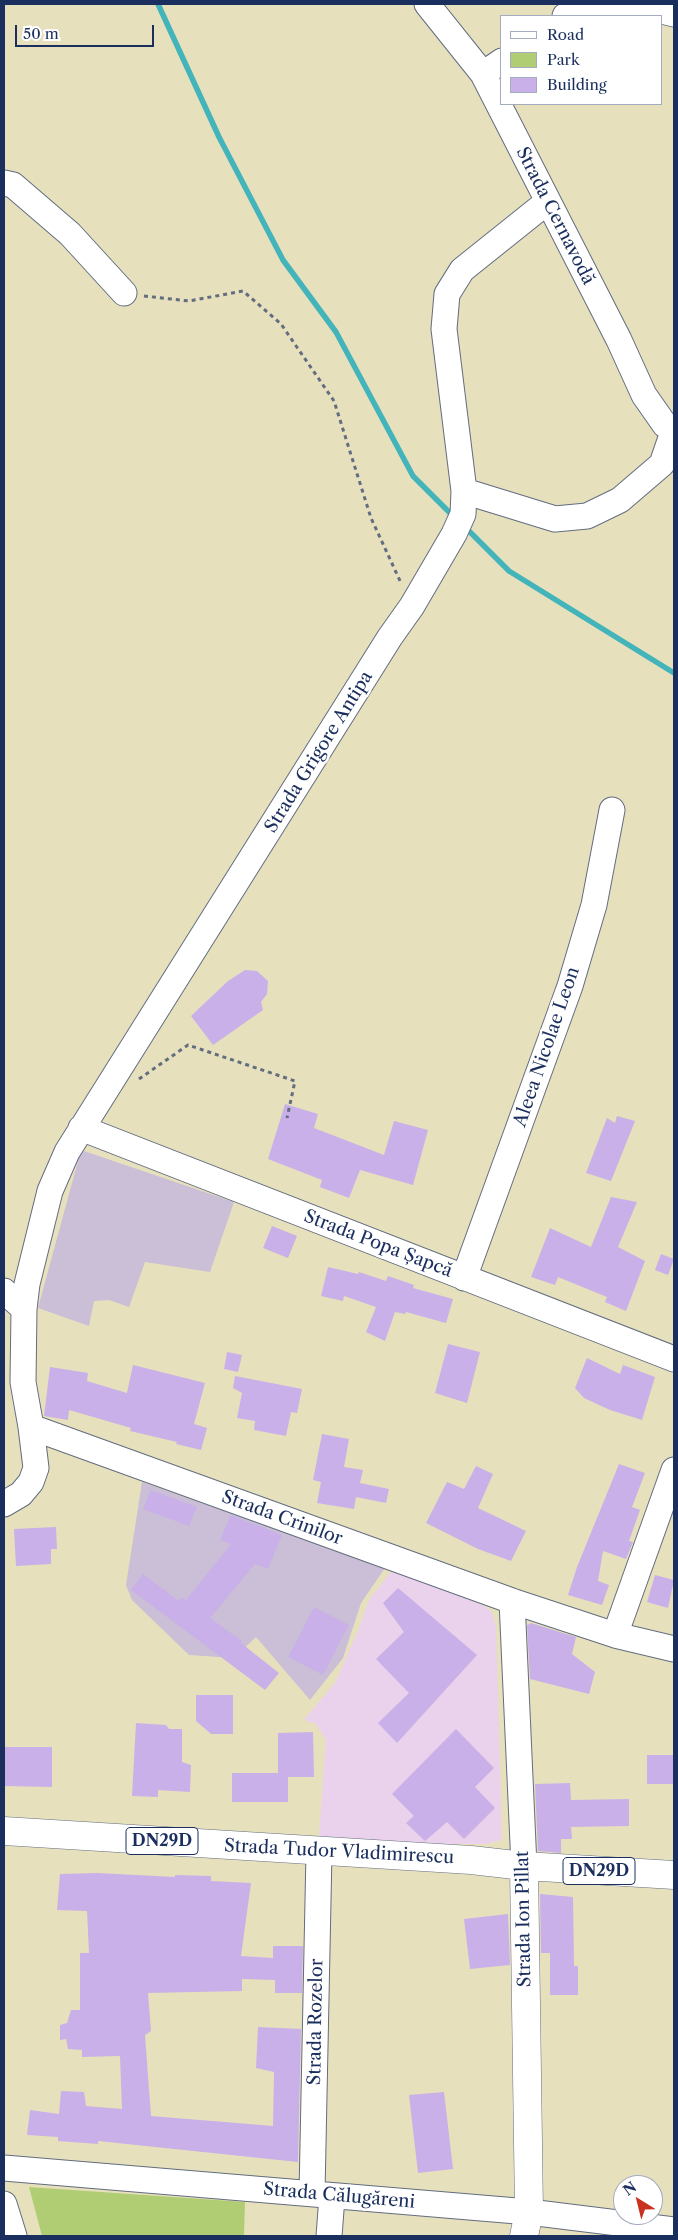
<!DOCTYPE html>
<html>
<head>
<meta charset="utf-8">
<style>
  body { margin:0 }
  #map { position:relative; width:678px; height:2240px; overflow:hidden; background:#e7e0bd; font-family:"Libre Caslon Text",serif }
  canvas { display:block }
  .frame { position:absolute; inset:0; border:5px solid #1b2f5e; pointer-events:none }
  .legend { position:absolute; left:500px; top:15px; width:162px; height:90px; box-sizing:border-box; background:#fff; border:1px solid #a4acbf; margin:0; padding:6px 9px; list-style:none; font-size:15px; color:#1b2f5e }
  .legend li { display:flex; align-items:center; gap:10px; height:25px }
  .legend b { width:25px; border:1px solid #a4acbf }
  .north { position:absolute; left:613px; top:2175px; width:50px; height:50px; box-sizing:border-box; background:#fff; border:1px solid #a4acbf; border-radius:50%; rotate:324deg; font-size:14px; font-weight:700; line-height:20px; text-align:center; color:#1b2f5e }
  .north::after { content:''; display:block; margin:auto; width:18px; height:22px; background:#c8321e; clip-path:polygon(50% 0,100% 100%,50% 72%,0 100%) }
  .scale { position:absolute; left:15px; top:25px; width:139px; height:22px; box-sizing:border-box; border:2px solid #1b2f5e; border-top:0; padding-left:6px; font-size:15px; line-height:18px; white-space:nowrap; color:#1b2f5e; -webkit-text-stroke:4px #fff; paint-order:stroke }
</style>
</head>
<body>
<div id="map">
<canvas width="678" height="2240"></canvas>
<div class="frame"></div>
<ul class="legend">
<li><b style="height:6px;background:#fff"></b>Road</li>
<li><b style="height:14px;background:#b1cd73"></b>Park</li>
<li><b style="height:14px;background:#c9b0e8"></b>Building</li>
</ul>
<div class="north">N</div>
<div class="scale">50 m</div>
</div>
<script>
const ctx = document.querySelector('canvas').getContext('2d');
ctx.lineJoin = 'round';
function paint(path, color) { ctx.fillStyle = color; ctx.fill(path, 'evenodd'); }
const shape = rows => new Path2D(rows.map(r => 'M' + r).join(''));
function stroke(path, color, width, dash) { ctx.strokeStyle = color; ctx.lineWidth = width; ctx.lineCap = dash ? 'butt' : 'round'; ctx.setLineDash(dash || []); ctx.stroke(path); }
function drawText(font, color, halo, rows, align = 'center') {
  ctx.font = font + ' "Libre Caslon Text",serif'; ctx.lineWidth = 5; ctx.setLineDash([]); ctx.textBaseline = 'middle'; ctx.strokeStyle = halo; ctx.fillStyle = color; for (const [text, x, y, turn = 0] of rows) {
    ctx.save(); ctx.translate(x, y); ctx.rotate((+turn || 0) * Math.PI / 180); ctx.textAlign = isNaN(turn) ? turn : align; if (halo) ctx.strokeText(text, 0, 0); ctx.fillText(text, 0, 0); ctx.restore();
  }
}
paint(shape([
  [393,1569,481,1604,491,1611,496,1626,502,1840,487,1844,400,1844,319,1836,326,1740,316,1724,304,1720,335,1683,358,1631,369,1600]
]), '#ead1ec');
paint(shape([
  [81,1150,234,1202,210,1272,145,1262,129,1307,109,1300,94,1301,89,1326,38,1308],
  [142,1482,385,1568,361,1603,343,1658,310,1700,256,1637,234,1658,189,1655,132,1600,126,1585]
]), '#cabfd6');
paint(shape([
  [29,2187,245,2202,244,2236,42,2236]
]), '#b1cd73');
stroke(shape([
  [158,4,219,137,283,260,336,332,413,476,455,518],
  [464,526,509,571,674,673]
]), '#43b4ba', 5.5);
paint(shape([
  [245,970,257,971,268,981,267,994,261,1002,263,1010,213,1045,191,1016,228,981],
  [285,1104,318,1114,314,1128,384,1155,394,1121,428,1130,413,1185,360,1170,349,1198,320,1187,322,1180,268,1159],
  [617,1116,635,1121,611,1181,586,1173,607,1118,615,1123],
  [611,1197,637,1202,618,1247,645,1261,626,1311,605,1302,607,1297,558,1277,555,1285,531,1277,550,1228,591,1247],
  [272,1226,297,1236,288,1258,263,1248],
  [661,1254,674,1259,668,1275,655,1270],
  [328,1267,358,1274,359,1272,386,1281,388,1276,414,1285,413,1288,453,1299,446,1323,406,1312,405,1314,395,1312,385,1341,366,1332,376,1307,344,1296,343,1301,321,1296],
  [448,1344,480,1352,467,1403,435,1393],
  [227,1352,242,1355,238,1372,224,1369],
  [587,1358,620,1374,623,1365,655,1377,642,1420,610,1410,584,1398,575,1388],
  [133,1365,205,1383,194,1424,207,1428,201,1450,176,1444,177,1442,130,1431,131,1428,69,1410,68,1420,44,1416,50,1367,88,1373,87,1381,127,1393],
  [235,1376,302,1389,297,1413,291,1412,286,1436,254,1430,255,1421,237,1418,242,1393,233,1388],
  [322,1434,349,1439,344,1467,363,1470,360,1483,389,1489,386,1503,356,1497,354,1509,317,1503,321,1482,313,1480],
  [619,1464,645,1473,632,1507,640,1510,629,1541,633,1542,626,1559,603,1551,598,1581,609,1585,602,1605,568,1595,577,1567],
  [476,1466,493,1474,478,1508,526,1531,511,1561,478,1549,426,1523,447,1482,464,1489],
  [151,1490,197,1507,189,1526,143,1509],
  [231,1515,282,1535,268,1569,255,1564,210,1618,242,1641,241,1643,279,1673,265,1690,131,1590,143,1574,179,1601,182,1597,186,1600,231,1544,220,1540],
  [56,1527,57,1549,51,1549,51,1564,16,1566,14,1529],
  [655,1575,674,1580,668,1608,647,1602],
  [398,1588,477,1655,397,1743,378,1723,409,1693,376,1659,404,1632,383,1603],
  [314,1607,349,1625,323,1675,288,1657],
  [531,1623,576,1637,572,1654,595,1672,589,1694,530,1679,527,1625],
  [196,1695,233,1695,233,1734,211,1734,196,1721],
  [136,1723,166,1725,169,1729,182,1729,182,1762,191,1765,190,1792,158,1790,158,1797,132,1796],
  [456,1729,494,1768,475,1787,495,1808,464,1839,447,1822,425,1841,406,1823,414,1816,392,1794],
  [313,1732,314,1777,288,1777,288,1802,232,1802,232,1773,278,1773,278,1733],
  [4,1747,52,1747,52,1787,4,1786],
  [647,1755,674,1755,674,1784,647,1784],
  [570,1783,571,1800,629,1799,629,1826,571,1827,572,1839,561,1839,561,1853,538,1851,535,1784],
  [97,1873,175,1877,175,1875,211,1876,211,1881,251,1883,241,1956,273,1958,273,1946,303,1946,302,1993,275,1993,275,1980,242,1979,242,1991,148,1993,151,2031,145,2035,151,2116,273,2126,274,2072,256,2068,258,2027,301,2029,298,2162,98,2141,98,2144,58,2141,58,2137,27,2135,30,2110,59,2114,61,2091,84,2092,86,2106,122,2109,120,2056,82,2057,82,2050,68,2049,66,2039,60,2040,60,2025,67,2023,71,2010,80,2010,80,1953,89,1953,87,1911,57,1910,60,1874],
  [540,1894,573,1897,574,1966,578,1966,578,1995,550,1995,550,1953,541,1953],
  [508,1914,510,1965,470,1969,464,1919],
  [444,2092,453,2169,418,2173,409,2095]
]), '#c9b0e8');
const minor = shape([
  [427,4,483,74,619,340,644,395,665,425,674,432],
  [565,16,600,5,633,4,674,14],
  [483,74,502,61],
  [4,183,13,185,70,234,124,293],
  [464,491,555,519,587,516,620,500,662,464,674,429],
  [81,1128,674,1359],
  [464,1278,570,986,594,905,612,810],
  [4,1291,24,1309,23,1382,31,1427,512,1601,615,1635,674,1649],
  [24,1309,27,1284,50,1191,67,1152,390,637,412,606,454,534,463,514,464,491,444,329,447,294,462,270,547,202],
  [4,1504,21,1494,31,1482,36,1468,31,1427],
  [512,1601,524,1866],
  [615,1635,674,1470],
  [4,2168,529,2212,674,2230],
  [312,2193,319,1852],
  [4,2204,14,2236],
  [329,2236,332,2197]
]);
const major = shape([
  [4,1831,471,1860,524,1866,674,1875],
  [524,2236,529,2212,524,1866]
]);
stroke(minor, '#626d7f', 27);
stroke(major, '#626d7f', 29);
stroke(shape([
  [144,296,189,301,243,291,281,324,334,401,371,518,401,583],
  [139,1079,188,1045,295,1081,287,1118]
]), '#626d7f', 3, [4, 4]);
stroke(minor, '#fff', 25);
stroke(major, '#fff', 28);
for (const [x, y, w] of [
  [162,1841,72],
  [599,1871,72]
]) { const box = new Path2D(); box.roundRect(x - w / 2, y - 13.5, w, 27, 4); ctx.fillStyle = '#fff'; ctx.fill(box); stroke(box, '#1b2f5e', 1); }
drawText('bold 16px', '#1b2f5e', null, [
  ["DN29D",162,1841],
  ["DN29D",599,1871]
]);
drawText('18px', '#1b2f5e', '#fff', [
  ["Strada Cernavodă",555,216,63],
  ["Strada Grigore Antipa",319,752,-58],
  ["Aleea Nicolae Leon",547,1047,-71],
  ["Strada Popa Șapcă",378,1244,21],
  ["Strada Crinilor",282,1518,20],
  ["Strada Tudor Vladimirescu",339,1852,3],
  ["Strada Ion Pillat",524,1919,-91],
  ["Strada Rozelor",316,2022,-89],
  ["Strada Călugăreni",339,2196,5]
]);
</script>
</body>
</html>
